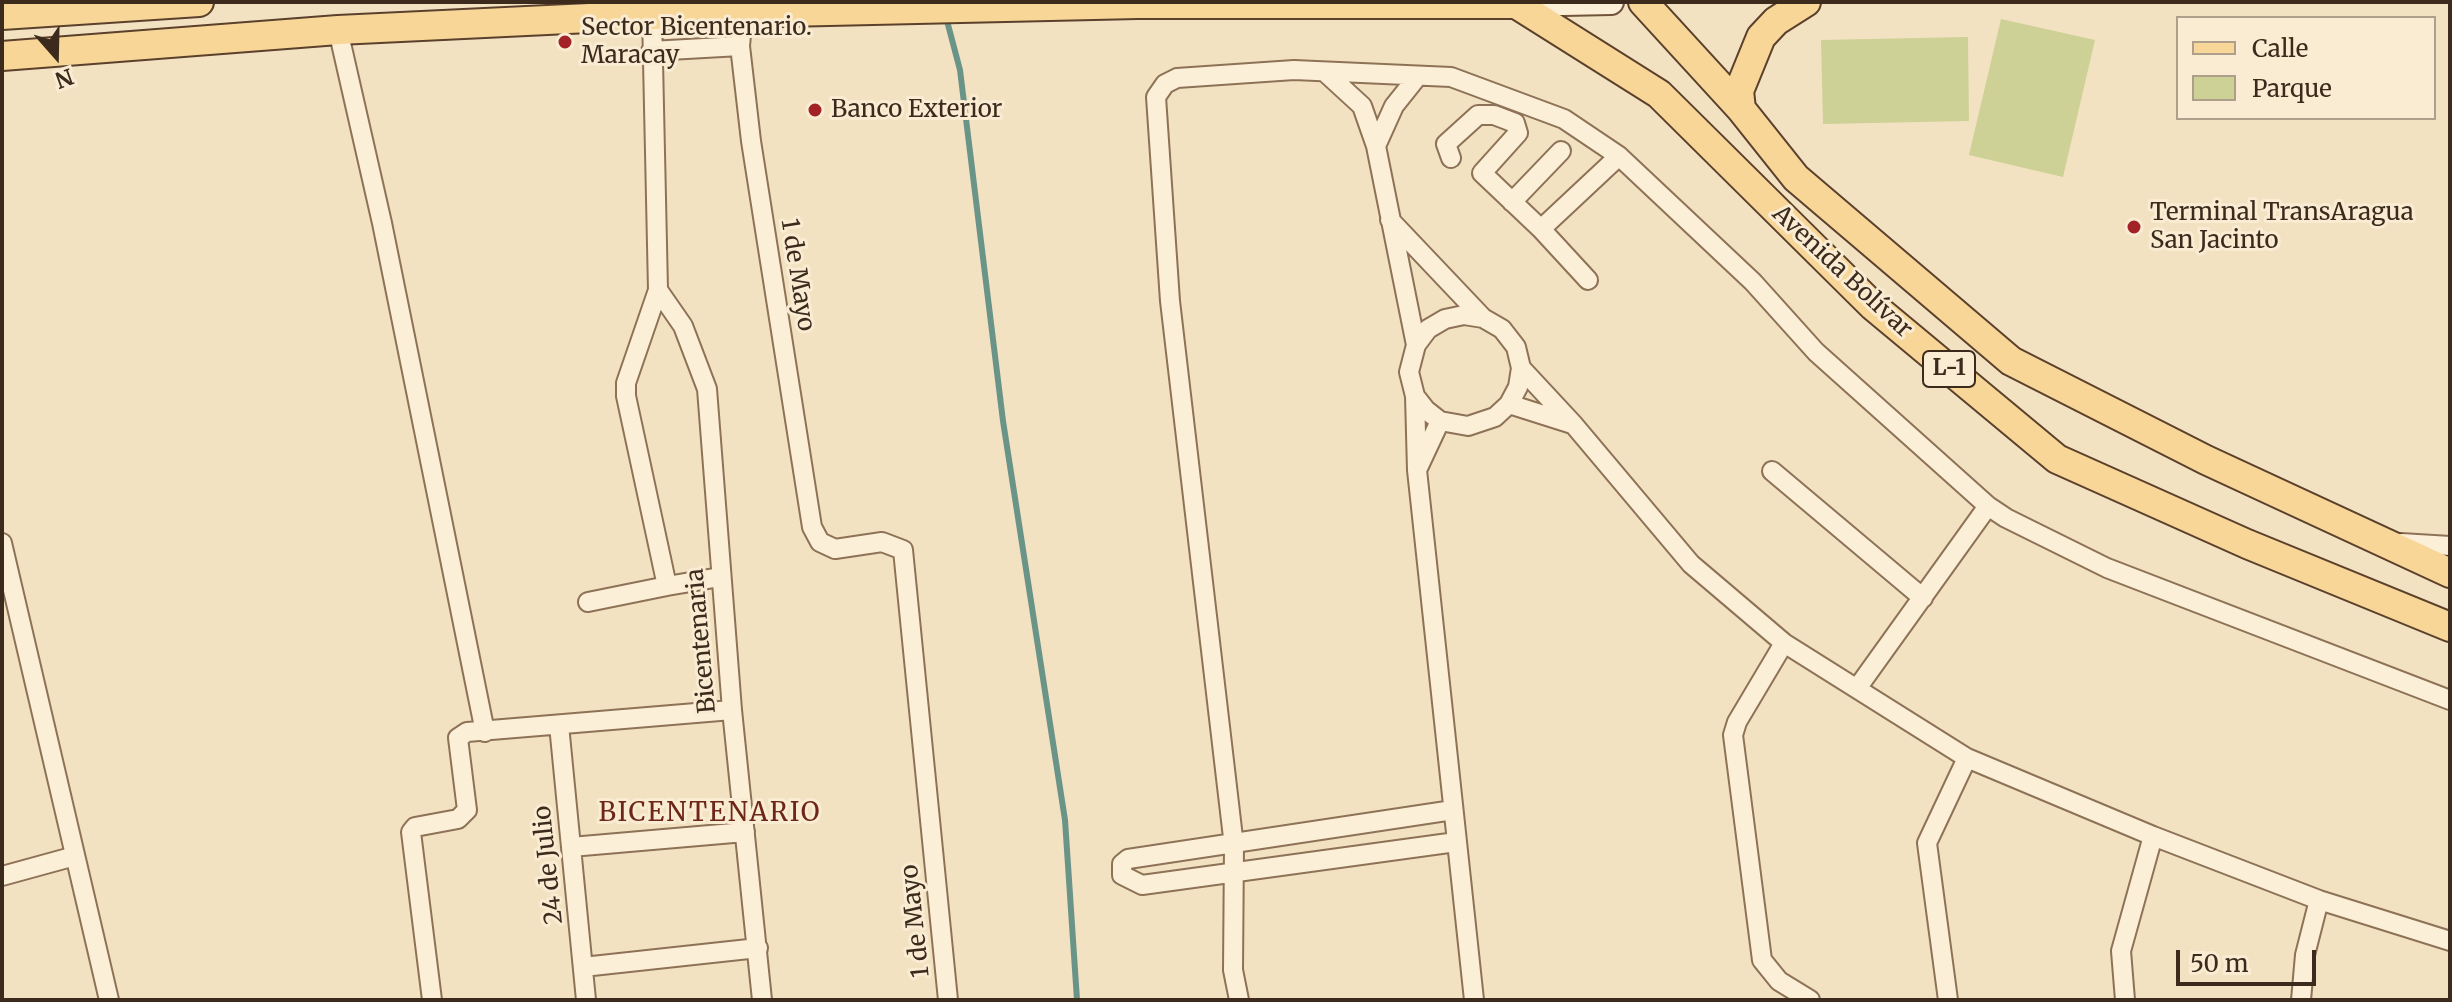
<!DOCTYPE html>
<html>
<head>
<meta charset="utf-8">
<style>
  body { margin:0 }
  #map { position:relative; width:2452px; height:1002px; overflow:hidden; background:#f2e2c2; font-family:Merriweather,serif }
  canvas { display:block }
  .frame { position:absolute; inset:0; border:4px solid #3c2b1d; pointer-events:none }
  .legend { position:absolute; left:2176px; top:16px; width:260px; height:104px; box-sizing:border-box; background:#f9ecd3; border:2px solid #ad9f8a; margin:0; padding:10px 14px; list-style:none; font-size:24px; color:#3c2b1d }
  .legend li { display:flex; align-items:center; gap:16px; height:40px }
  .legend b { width:40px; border:2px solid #ad9f8a }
  .north { position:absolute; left:16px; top:16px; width:80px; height:80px; -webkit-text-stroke:6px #f9ecd3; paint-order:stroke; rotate:160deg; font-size:22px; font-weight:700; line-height:32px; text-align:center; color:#3c2b1d }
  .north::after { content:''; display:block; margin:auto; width:28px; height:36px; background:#3c2b1d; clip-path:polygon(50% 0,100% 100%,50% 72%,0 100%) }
  .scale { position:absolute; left:2176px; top:950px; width:140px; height:36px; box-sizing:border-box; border:4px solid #3c2b1d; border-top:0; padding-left:10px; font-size:24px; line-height:28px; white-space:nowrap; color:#3c2b1d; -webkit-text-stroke:6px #f9ecd3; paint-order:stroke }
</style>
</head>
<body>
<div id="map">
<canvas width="2452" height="1002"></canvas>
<div class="frame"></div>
<ul class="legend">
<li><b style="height:10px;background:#f8d697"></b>Calle</li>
<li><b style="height:22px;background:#cdd195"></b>Parque</li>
</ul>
<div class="north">N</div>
<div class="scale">50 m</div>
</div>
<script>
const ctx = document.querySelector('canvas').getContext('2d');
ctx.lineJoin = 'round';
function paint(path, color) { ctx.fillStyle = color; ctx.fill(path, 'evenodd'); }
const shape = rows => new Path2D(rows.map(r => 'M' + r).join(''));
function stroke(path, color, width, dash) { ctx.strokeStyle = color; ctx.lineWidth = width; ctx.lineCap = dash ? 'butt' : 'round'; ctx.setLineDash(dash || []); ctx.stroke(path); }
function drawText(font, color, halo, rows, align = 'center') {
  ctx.font = font + ' Merriweather,serif'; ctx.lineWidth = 6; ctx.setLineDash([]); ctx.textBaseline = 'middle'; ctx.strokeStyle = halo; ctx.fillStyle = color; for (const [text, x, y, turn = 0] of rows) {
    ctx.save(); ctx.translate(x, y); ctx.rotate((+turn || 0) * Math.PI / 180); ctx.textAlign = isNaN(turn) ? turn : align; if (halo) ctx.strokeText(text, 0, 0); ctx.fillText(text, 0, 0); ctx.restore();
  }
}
paint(shape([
  [2001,19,2095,40,2063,177,1969,155],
  [1968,37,1969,121,1823,124,1821,40]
]), '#cdd195');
stroke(shape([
  [946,17,960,70,1003,421,1065,820,1077,1000]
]), '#6b9488', 6);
const street = shape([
  [743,13,740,46,751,141,812,527,820,542,835,549,882,542,903,550,948,1000],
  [652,15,658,290,626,383,626,396,667,586,720,577],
  [338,30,382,223,485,732],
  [651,51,740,46],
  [1326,73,1362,106,1376,146],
  [1451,158,1446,144,1478,115,1494,115,1515,123,1518,133,1482,173,1541,229],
  [1512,202,1561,151],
  [1390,220,1483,318],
  [1588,280,1541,229,1619,156],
  [658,290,683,326,707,389,732,710,762,1000],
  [1416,345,1376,146,1394,106,1418,76],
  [1521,368,1574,425,1691,564,1784,643,1967,758,2153,836,2319,900,2450,941],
  [1415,396,1426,410,1440,421,1468,426,1495,417,1509,404,1518,387,1521,368,1516,347,1502,329,1483,318,1464,315,1445,319,1428,329,1416,345,1409,372,1415,396,1417,470,1474,1000],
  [1509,404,1572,424],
  [1418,468,1440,421],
  [1772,471,1923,598],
  [2,543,109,1000],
  [2401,543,2450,546],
  [588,602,667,586],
  [1784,643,1737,722,1733,735,1762,960,1779,981,1810,1000],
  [1858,687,1988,506],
  [559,725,586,1000],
  [1453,810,1128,859,1122,864,1122,875,1142,885,1456,842],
  [571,847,745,832],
  [2,876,75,856],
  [583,967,758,948],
  [432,1000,411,832,415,827,458,819,467,810,458,738,467,732,732,710],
  [1239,1000,1233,970,1234,846,1170,301,1156,97,1165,84,1177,78,1294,70,1451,77,1564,119,1619,156,1753,282,1816,352,1988,506,2006,518,2107,568,2450,700],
  [1948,1000,1927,843,1967,758],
  [2125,1000,2121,951,2153,836],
  [2301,1000,2305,955,2319,900]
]);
const secondary = shape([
  [1516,4,1611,2]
]);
const primary = shape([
  [1643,2,1741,109,1796,178,2011,361,2206,460,2450,573],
  [2,15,199,2],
  [2,56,338,30,652,15,1138,4,1516,4,1659,94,1873,306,2057,459,2247,544,2450,627],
  [1741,109,1739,91,1761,37,1776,21,1806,2]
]);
stroke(street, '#8e7257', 22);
stroke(secondary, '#70533a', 28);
stroke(primary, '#5b402c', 32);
stroke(street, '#fcefd7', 18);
stroke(secondary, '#fcefd7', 24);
stroke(primary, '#f8d697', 28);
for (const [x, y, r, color] of [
  [565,42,8,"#a32228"],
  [815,110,8,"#a32228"],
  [2134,227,8,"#a32228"]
]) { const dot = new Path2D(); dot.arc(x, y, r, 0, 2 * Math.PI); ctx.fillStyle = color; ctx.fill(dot); stroke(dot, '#f9ecd3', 3); }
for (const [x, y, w] of [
  [1949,369,52]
]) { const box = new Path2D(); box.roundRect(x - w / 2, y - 18, w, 36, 6); ctx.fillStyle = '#f9ecd3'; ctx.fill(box); stroke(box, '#3c2b1d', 2); }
drawText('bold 22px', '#3c2b1d', null, [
  ["L-1",1949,369]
]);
drawText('24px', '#3c2b1d', '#f9ecd3', [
  ["Sector Bicentenario.",581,28],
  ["Maracay",581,56],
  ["Banco Exterior",831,110],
  ["Terminal TransAragua",2150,213],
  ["San Jacinto",2150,241]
], 'left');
drawText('24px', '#3c2b1d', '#f9ecd3', [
  ["Avenida Bolívar",1842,272,43],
  ["1 de Mayo",797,275,81],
  ["Bicentenaria",702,641,-95],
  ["24 de Julio",549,865,-96],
  ["1 de Mayo",916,921,-96]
]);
ctx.letterSpacing = '2px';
drawText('26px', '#6d2618', '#f9ecd3', [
  ["BICENTENARIO",710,814]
]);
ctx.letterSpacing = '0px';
</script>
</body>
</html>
